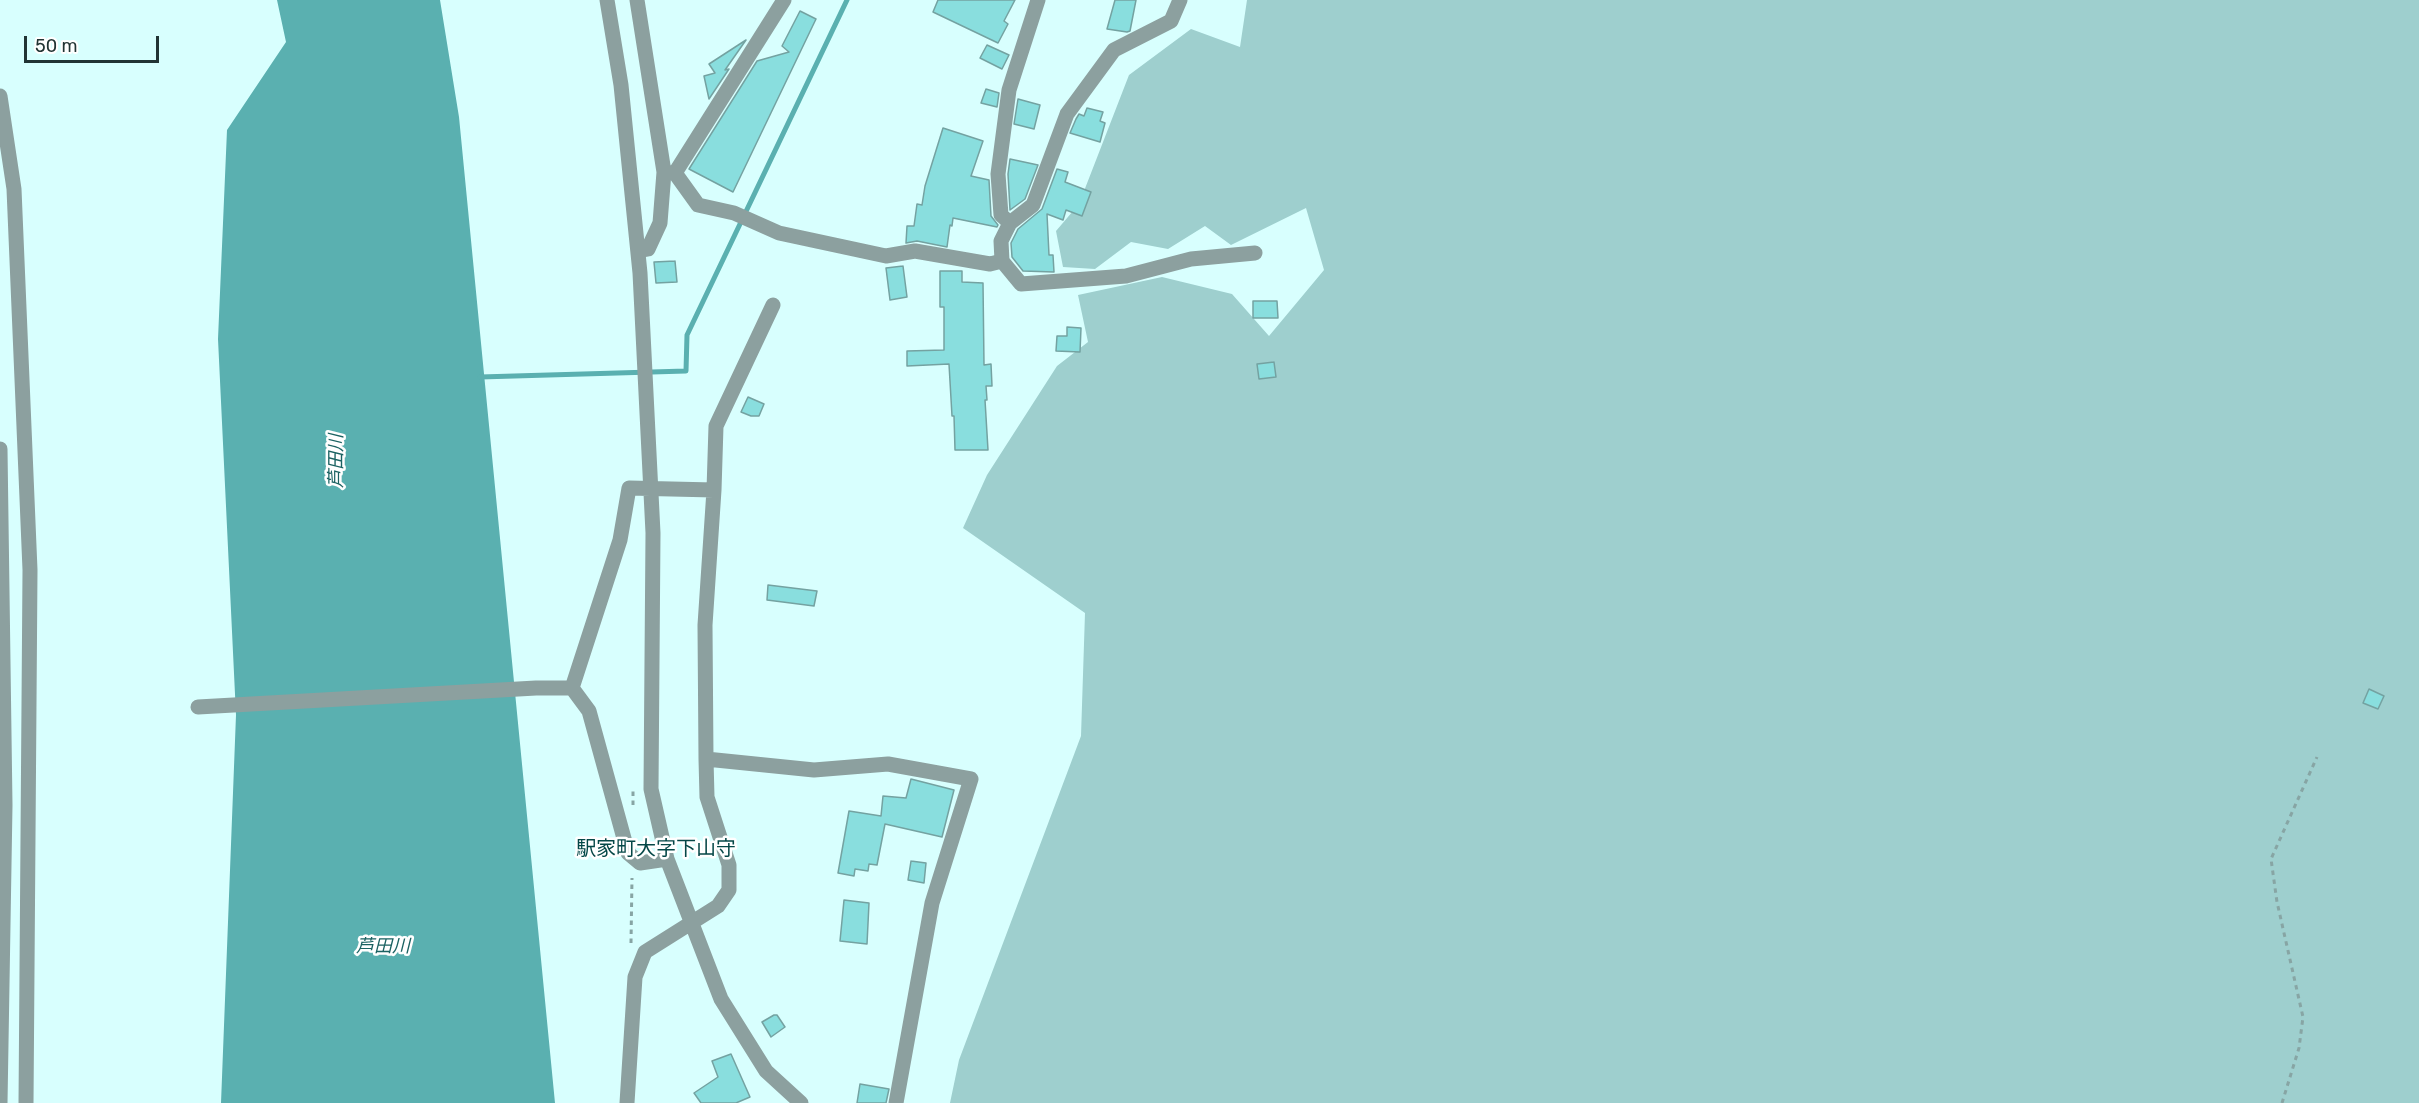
<!DOCTYPE html>
<html>
<head>
<meta charset="utf-8">
<style>
  body { margin:0 }
  #map { position:relative; width:2419px; height:1103px; overflow:hidden; background:#d8fffe; font-family:Rubik,sans-serif }
  canvas { display:block }
  .scale { position:absolute; left:24px; top:36px; width:135px; height:27px; box-sizing:border-box; border:3px solid #213434; border-top:0; padding-left:8px; font-size:18px; line-height:21px; white-space:nowrap; color:#213434; -webkit-text-stroke:4px #fff; paint-order:stroke }
</style>
</head>
<body>
<div id="map">
<canvas width="2419" height="1103"></canvas>
<div class="scale">50 m</div>
</div>
<script>
const ctx = document.querySelector('canvas').getContext('2d');
ctx.lineJoin = 'round';
function paint(path, color) { ctx.fillStyle = color; ctx.fill(path, 'evenodd'); }
const shape = rows => new Path2D(rows.map(r => 'M' + r).join(''));
function stroke(path, color, width, dash) { ctx.strokeStyle = color; ctx.lineWidth = width; ctx.lineCap = dash ? 'butt' : 'round'; ctx.setLineDash(dash || []); ctx.stroke(path); }
function drawText(font, color, halo, rows, align = 'center') {
  ctx.font = font + ' Rubik,"Noto Sans JP",sans-serif'; ctx.lineWidth = 5; ctx.setLineDash([]); ctx.textBaseline = 'middle'; ctx.strokeStyle = halo; ctx.fillStyle = color; for (const [text, x, y, turn = 0] of rows) {
    ctx.save(); ctx.translate(x, y); ctx.rotate((+turn || 0) * Math.PI / 180); ctx.textAlign = isNaN(turn) ? turn : align; if (halo) ctx.strokeText(text, 0, 0); ctx.fillText(text, 0, 0); ctx.restore();
  }
}
paint(shape([
  [1247,0,2419,0,2419,1103,950,1103,959,1060,1081,736,1085,613,963,528,987,475,1057,366,1088,342,1078,295,1162,277,1232,294,1269,336,1324,270,1306,208,1231,245,1205,226,1168,249,1131,242,1095,269,1063,267,1056,231,1079,204,1129,75,1191,29,1240,47]
]), '#9ecfce');
paint(shape([
  [277,0,440,0,459,117,555,1103,221,1103,236,715,218,339,227,130,286,42]
]), '#5ab0b0');
stroke(shape([
  [480,377,686,371,687,335,847,0]
]), '#5ab0b0', 5);
const building = shape([
  [938,0,1015,0,1004,21,1008,24,998,43,933,12,938,0],
  [1115,0,1136,0,1130,31,1127,32,1107,29,1115,0],
  [800,11,816,19,733,192,689,169,757,61,789,52,782,46,800,11],
  [746,40,725,70,729,69,709,99,704,76,715,73,709,64,746,40],
  [987,45,1009,55,1002,69,980,58,987,45],
  [986,89,999,93,997,107,981,103,986,89],
  [1018,99,1040,105,1034,129,1014,124,1018,99],
  [1087,108,1103,112,1100,121,1105,123,1100,142,1070,133,1076,119,1079,114,1084,116,1087,108],
  [943,128,983,141,971,176,989,180,991,216,998,225,997,227,953,218,952,226,950,225,947,247,917,241,906,243,907,226,914,226,917,204,922,205,925,186,943,128],
  [1010,159,1038,165,1025,199,1010,210,1008,174,1010,159],
  [1057,169,1068,172,1065,182,1091,192,1082,216,1066,210,1063,220,1047,214,1049,255,1053,255,1054,272,1023,271,1012,257,1011,243,1018,229,1042,209,1057,169],
  [675,261,677,282,656,283,654,262,675,261],
  [903,266,907,297,890,300,886,268,903,266],
  [940,271,962,271,962,282,983,283,984,365,991,364,992,386,986,386,987,400,985,400,988,450,955,450,954,416,952,416,949,364,907,366,907,351,944,350,944,307,940,307,940,271],
  [1253,301,1277,301,1278,318,1253,318,1253,301],
  [1067,327,1081,328,1080,352,1056,351,1057,336,1067,336,1067,327],
  [1274,362,1276,377,1259,379,1257,364,1274,362],
  [748,397,764,404,759,416,751,416,741,412,748,397],
  [768,585,817,591,814,606,767,600,768,585],
  [2369,689,2384,696,2378,709,2363,703,2369,689],
  [911,779,954,790,942,837,885,824,877,865,869,864,868,871,855,869,854,876,838,873,849,811,881,816,883,796,906,798,911,779],
  [911,861,926,863,924,883,908,880,911,861],
  [844,900,869,903,867,944,840,941,844,900],
  [774,1015,777,1015,785,1027,771,1037,762,1022,774,1015],
  [731,1054,750,1097,736,1103,701,1103,694,1093,718,1077,712,1061,731,1054],
  [860,1084,889,1089,886,1103,857,1103,860,1084]
]);
paint(building, '#89dede');
stroke(building, '#74a2a1', 1.5);
stroke(shape([
  [633,805,633,791],
  [631,943,632,878],
  [2282,1103,2299,1048,2303,1017,2277,902,2271,859,2317,757]
]), '#87a5a4', 3, [4.5, 4.5]);
stroke(shape([
  [607,0,621,85,640,273,653,533,651,789,667,859,721,999,766,1071,801,1103],
  [637,0,664,172,660,223,648,249,638,251],
  [0,96,14,189,30,570,26,1103],
  [664,172,675,173,698,205,734,213,779,233,886,256,915,251,990,264,1002,261,1001,241,1010,223,1033,205,1067,114,1114,50,1171,21,1180,0],
  [675,173,784,0],
  [1010,223,1001,215,998,174,1009,90,1038,0],
  [1002,261,1021,284,1126,276,1191,259,1255,253],
  [0,449,5,805,0,1103],
  [572,688,620,540,629,488,714,490],
  [198,707,536,688,572,688,589,711,628,853,640,863,667,859],
  [706,759,814,770,888,764,971,779,932,903,896,1103],
  [627,1103,635,977,645,952,718,906,729,890,729,865,707,797,706,759,705,625,714,490,716,426,773,305]
]), '#8ca09f', 15);
drawText('italic 18px', '#1b6262', '#fff', [
  ["芦田川",337,461,-90],
  ["芦田川",383,947]
]);
drawText('20px', '#044747', '#fff', [
  ["駅家町大字下山守",656,849]
]);
</script>
</body>
</html>
